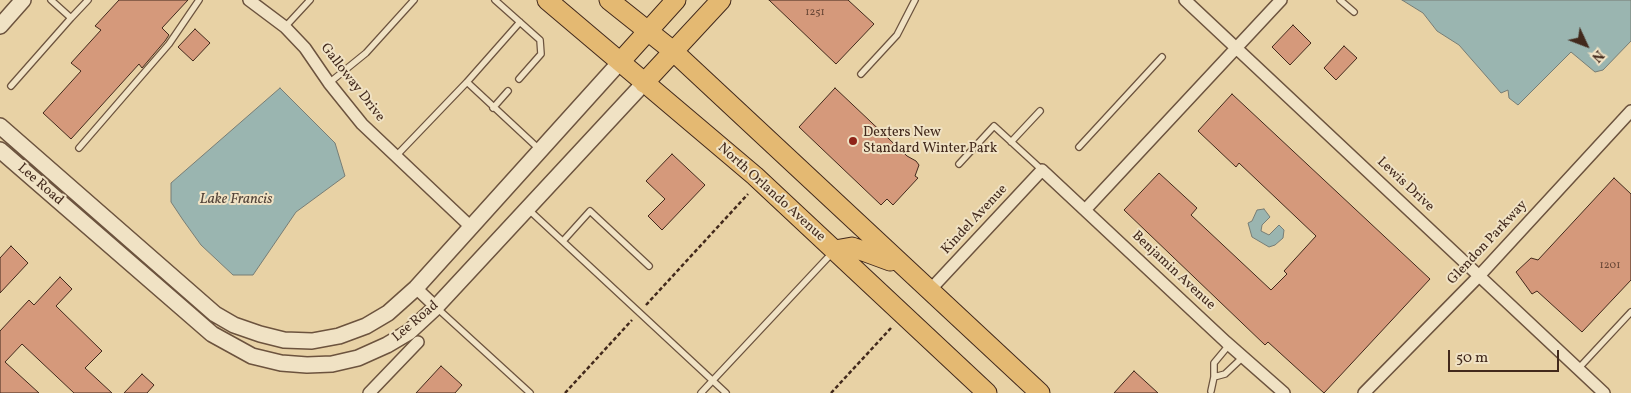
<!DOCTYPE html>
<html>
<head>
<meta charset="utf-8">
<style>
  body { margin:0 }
  #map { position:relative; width:1631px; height:393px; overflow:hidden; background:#e8d2a5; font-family:Vollkorn,serif }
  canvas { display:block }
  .north { position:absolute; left:1561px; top:20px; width:50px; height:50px; -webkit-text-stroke:4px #f0e2c4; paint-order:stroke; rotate:133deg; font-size:14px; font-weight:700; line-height:20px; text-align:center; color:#42291c }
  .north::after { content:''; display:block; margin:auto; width:18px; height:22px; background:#42291c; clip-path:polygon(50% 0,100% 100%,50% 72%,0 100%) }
  .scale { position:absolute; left:1448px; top:350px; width:111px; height:22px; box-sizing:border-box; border:2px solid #42291c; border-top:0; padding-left:6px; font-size:15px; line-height:18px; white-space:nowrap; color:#42291c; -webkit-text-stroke:4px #f0e2c4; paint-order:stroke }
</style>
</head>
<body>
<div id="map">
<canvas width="1631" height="393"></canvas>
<div class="north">N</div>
<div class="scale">50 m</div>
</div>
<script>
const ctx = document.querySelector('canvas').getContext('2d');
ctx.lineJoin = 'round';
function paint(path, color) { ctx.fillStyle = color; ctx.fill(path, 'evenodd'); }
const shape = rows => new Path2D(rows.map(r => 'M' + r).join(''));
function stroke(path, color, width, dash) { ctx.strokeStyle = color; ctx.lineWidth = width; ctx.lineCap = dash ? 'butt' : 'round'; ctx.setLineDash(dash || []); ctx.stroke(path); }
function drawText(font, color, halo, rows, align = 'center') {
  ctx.font = font + ' Vollkorn,serif'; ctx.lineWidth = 4; ctx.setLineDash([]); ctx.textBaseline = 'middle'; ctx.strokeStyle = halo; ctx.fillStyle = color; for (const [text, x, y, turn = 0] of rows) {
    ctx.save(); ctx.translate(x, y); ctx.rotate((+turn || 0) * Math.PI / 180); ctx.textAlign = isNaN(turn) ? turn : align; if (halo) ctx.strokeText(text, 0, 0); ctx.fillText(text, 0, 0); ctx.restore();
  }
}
const water = shape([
  [1402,0,1631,0,1631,41,1603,70,1595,72,1571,52,1518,105,1509,98,1508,90,1501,93,1459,45,1437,31,1423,13,1402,0],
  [280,88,335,143,345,176,296,212,253,275,233,275,201,245,183,220,171,202,171,183,280,88],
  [1264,209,1270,217,1262,225,1261,231,1269,235,1279,225,1284,230,1283,238,1275,245,1269,247,1252,237,1248,223,1252,221,1257,210,1264,209]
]);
paint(water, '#9ab5b0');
stroke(water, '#777d75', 1);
const building = shape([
  [119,0,188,0,162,28,169,35,165,41,142,68,139,64,71,139,43,113,81,71,71,63,101,30,95,26,119,0],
  [769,0,848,0,874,24,836,64,769,0],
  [1293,25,1311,43,1290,65,1272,47,1293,25],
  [195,29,210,43,193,61,178,47,195,29],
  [1344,46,1357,58,1336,80,1324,68,1344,46],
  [835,88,907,156,916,161,919,165,915,176,918,178,893,205,887,199,881,205,799,127,835,88],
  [1232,94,1430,279,1324,393,1268,342,1265,345,1124,210,1159,173,1197,208,1191,215,1271,290,1287,274,1284,271,1316,236,1239,163,1236,167,1198,131,1232,94],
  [672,154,705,185,662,230,648,216,665,199,646,181,672,154],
  [1614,178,1631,194,1631,280,1582,332,1537,291,1532,294,1516,272,1531,258,1538,260,1614,178],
  [11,246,28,263,0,293,0,258,11,246],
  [60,277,72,289,56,306,102,351,85,368,112,393,74,393,22,344,5,362,39,393,0,393,0,331,29,300,34,305,60,277],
  [441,366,462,385,455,393,416,393,441,366],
  [1134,371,1158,393,1114,393,1134,371],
  [142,374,154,385,147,393,124,393,142,374]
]);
paint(building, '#d5997b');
stroke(building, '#42291c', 1);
const service = shape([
  [51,0,71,18,88,0],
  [495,0,540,40,541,54,519,79],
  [1340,0,1354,12],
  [520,22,467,82,539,149],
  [285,27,310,0],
  [861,74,897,35,915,0],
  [329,83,366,53,414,0],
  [11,86,71,18],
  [493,108,508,91],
  [1011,142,1040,111],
  [1079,147,1162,57],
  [79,148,169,44,199,0],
  [397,155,467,82],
  [959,164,994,126,1042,170],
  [529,210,726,393],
  [563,241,590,211,649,266],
  [437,308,530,393],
  [1578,369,1631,312],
  [1214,377,1225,374,1243,357],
  [1211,391,1214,377,1214,363,1229,345],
  [701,393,833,252]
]);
const minor = shape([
  [249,0,285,27,305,48,329,83,362,124,472,228],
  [1185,0,1604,393],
  [1085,210,1281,0],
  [416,288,436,307],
  [930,290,1042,170,1226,342,1284,393],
  [369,393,418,342],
  [1364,393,1479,276,1631,111]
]);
const tertiary = shape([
  [0,26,23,0],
  [0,126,215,314,234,325,260,334,284,340,312,341,339,336,366,326,388,313,416,288,620,62],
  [0,150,212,334,252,356,281,363,307,365,332,364,358,358,387,345,409,332,436,307,644,83]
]);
const primary = shape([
  [547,0,755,176,987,393],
  [609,0,673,51,1040,393],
  [620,62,676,0],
  [644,83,721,0],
  [835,250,852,247,890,261]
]);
stroke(service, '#6c533e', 8);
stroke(minor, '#6c533e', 14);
stroke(tertiary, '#6c533e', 18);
stroke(primary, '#42291c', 21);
stroke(shape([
  [646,305,748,194],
  [565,393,632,320],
  [831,393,891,328]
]), '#42291c', 2.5, [4, 2.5]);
stroke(service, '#f0e2c4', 5.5);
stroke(minor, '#f0e2c4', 11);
stroke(tertiary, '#f0e2c4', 15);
stroke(primary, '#e4b972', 19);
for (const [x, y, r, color] of [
  [853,141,5,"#8f2418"]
]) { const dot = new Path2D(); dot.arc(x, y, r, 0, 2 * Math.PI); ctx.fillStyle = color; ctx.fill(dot); stroke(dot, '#f0e2c4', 2); }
drawText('11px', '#674534', null, [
  ["1251",815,13],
  ["1201",1610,266]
]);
drawText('14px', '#42291c', '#f0e2c4', [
  ["Galloway Drive",352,83,52],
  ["Lee Road",40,185,41],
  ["Lewis Drive",1405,185,43],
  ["North Orlando Avenue",771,193,42],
  ["Kindel Avenue",975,220,-47],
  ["Glendon Parkway",1488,243,-47],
  ["Benjamin Avenue",1173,271,43],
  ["Lee Road",416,322,-40]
]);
drawText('14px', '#42291c', '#f0e2c4', [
  ["Dexters New",863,133],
  ["Standard Winter Park",863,149]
], 'left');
drawText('italic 15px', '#54453a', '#f0e2c4', [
  ["Lake Francis",236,200]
]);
</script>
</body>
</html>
